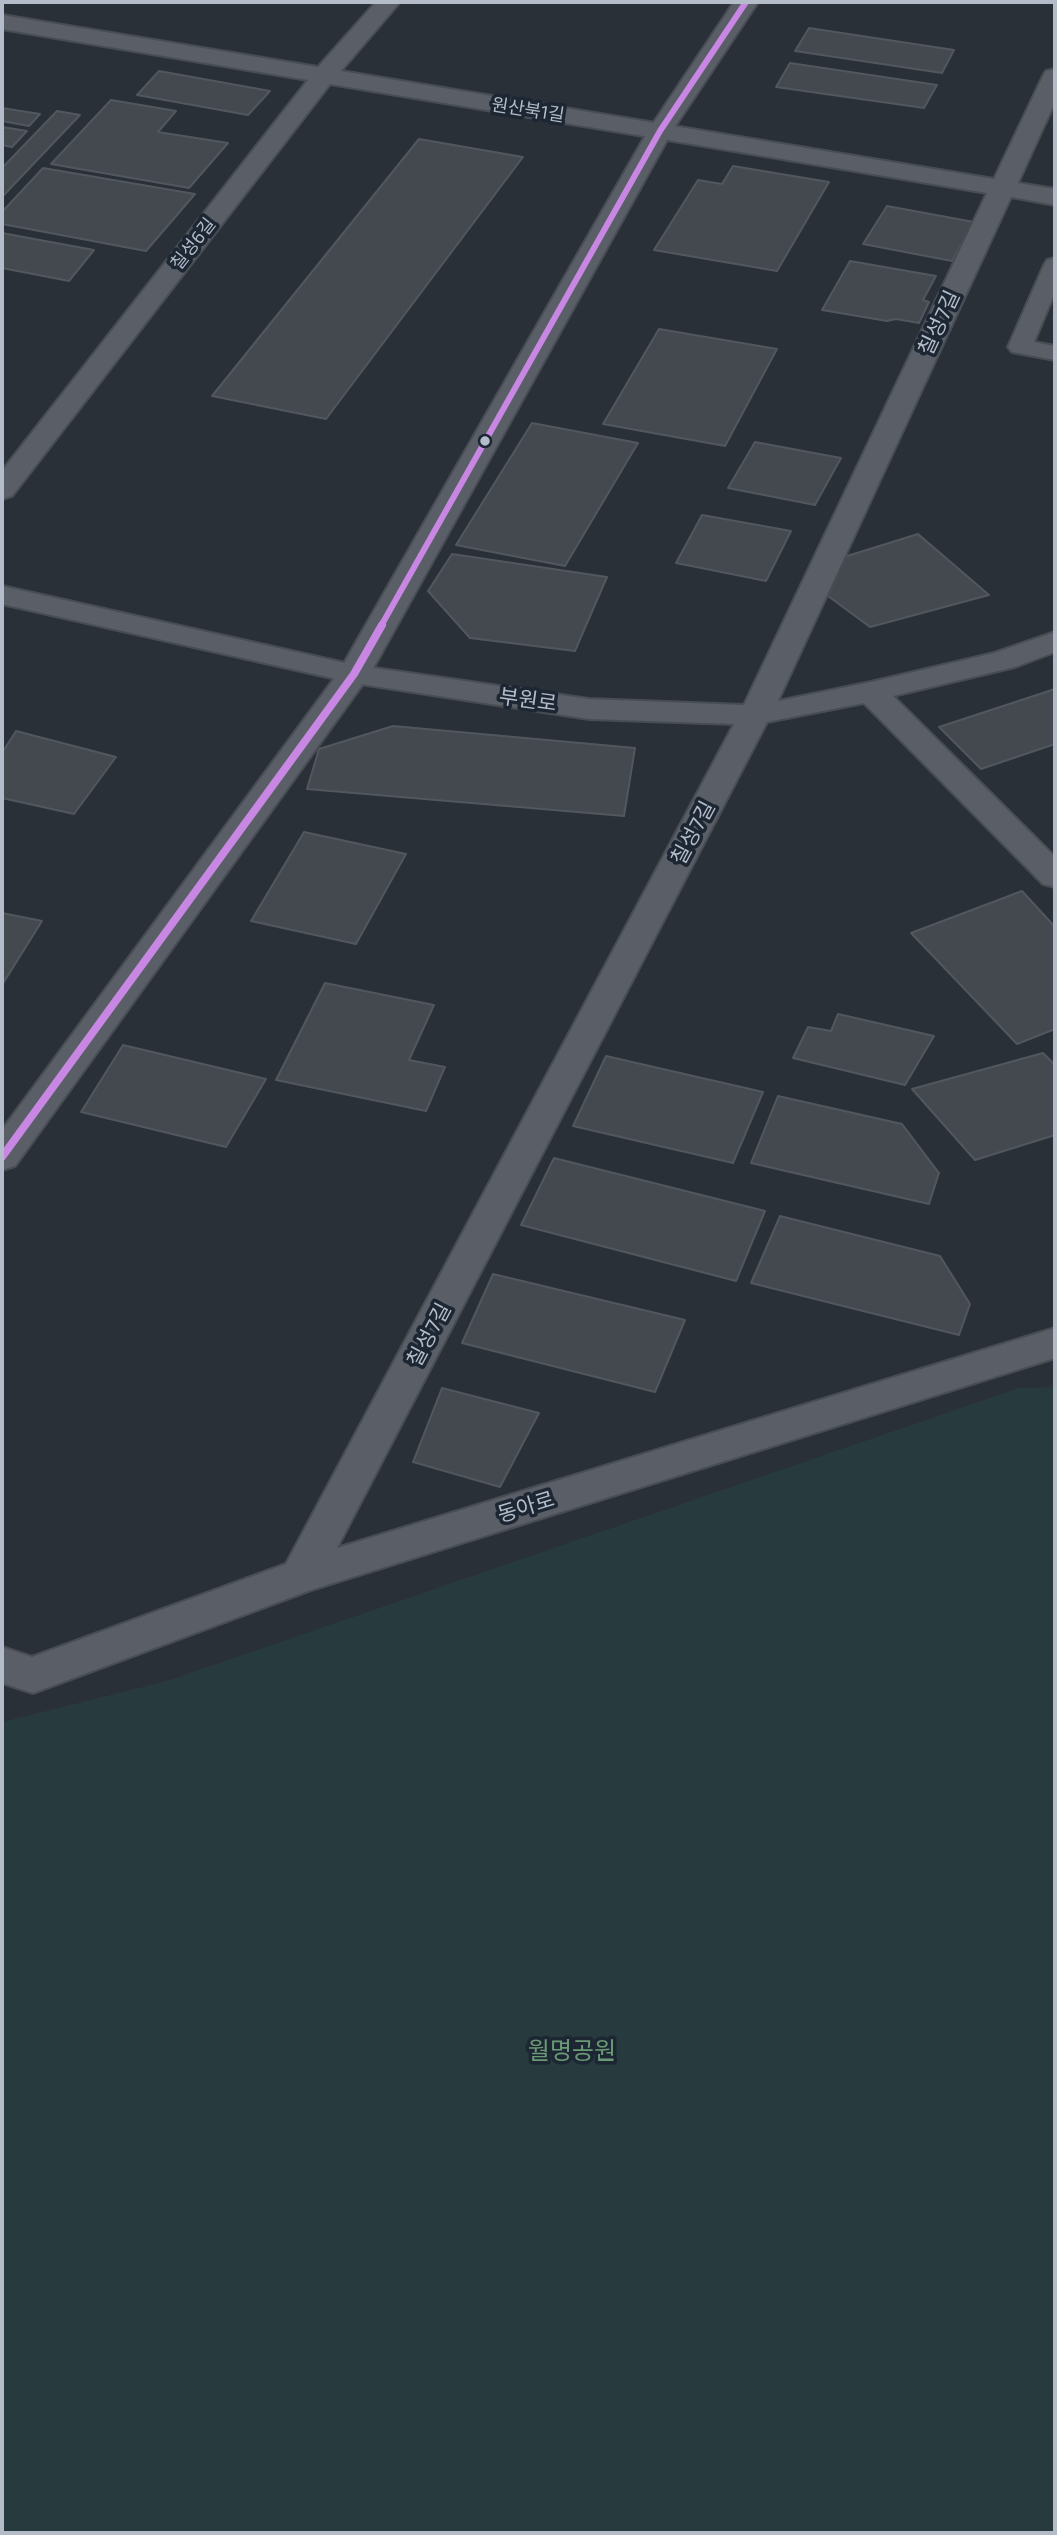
<!DOCTYPE html>
<html>
<head>
<meta charset="utf-8">
<style>
  body { margin:0 }
  #map { position:relative; width:1057px; height:2535px; overflow:hidden; background:#2a3038; font-family:"Exo 2",sans-serif }
  canvas { display:block }
  .frame { position:absolute; inset:0; border:4px solid #b4bcc9; pointer-events:none }
</style>
</head>
<body>
<div id="map">
<canvas width="1057" height="2535"></canvas>
<div class="frame"></div>
</div>
<script>
const ctx = document.querySelector('canvas').getContext('2d');
ctx.lineJoin = 'round';
function paint(path, color) { ctx.fillStyle = color; ctx.fill(path, 'evenodd'); }
const shape = rows => new Path2D(rows.map(r => 'M' + r).join(''));
function stroke(path, color, width, dash) { ctx.strokeStyle = color; ctx.lineWidth = width; ctx.lineCap = dash ? 'butt' : 'round'; ctx.setLineDash(dash || []); ctx.stroke(path); }
function drawText(font, color, halo, rows, align = 'center') {
  ctx.font = font + ' "Exo 2","Noto Sans KR",sans-serif'; ctx.lineWidth = 7; ctx.setLineDash([]); ctx.textBaseline = 'middle'; ctx.strokeStyle = halo; ctx.fillStyle = color; for (const [text, x, y, turn = 0] of rows) {
    ctx.save(); ctx.translate(x, y); ctx.rotate((+turn || 0) * Math.PI / 180); ctx.textAlign = isNaN(turn) ? turn : align; if (halo) ctx.strokeText(text, 0, 0); ctx.fillText(text, 0, 0); ctx.restore();
  }
}
paint(shape([
  [1055,1387,1055,2533,2,2533,2,1722,167,1681,1019,1388]
]), '#273a3e');
const building = shape([
  [809,28,954,50,942,73,795,51,809,28],
  [790,63,937,85,924,108,776,87,790,63],
  [159,71,270,91,248,115,137,95,159,71],
  [111,100,176,111,158,132,228,143,189,188,51,164,111,100],
  [2,108,40,114,29,126,2,121,2,108],
  [57,111,80,115,2,197,2,168,57,111],
  [2,127,27,131,12,147,2,145,2,127],
  [419,139,523,157,326,419,212,396,419,139],
  [733,166,829,182,777,271,654,250,698,180,722,184,733,166],
  [43,168,195,194,146,251,2,224,2,212,43,168],
  [887,206,974,222,952,261,863,244,887,206],
  [2,233,94,250,69,281,2,268,2,233],
  [850,261,936,276,923,300,929,302,919,323,896,319,887,321,822,310,850,261],
  [659,329,777,349,725,446,603,424,659,329],
  [532,423,638,443,565,566,456,545,532,423],
  [755,442,841,458,815,505,728,488,755,442],
  [702,515,791,531,766,581,676,563,702,515],
  [918,534,989,595,870,627,828,596,844,557,918,534],
  [452,554,607,577,575,651,470,638,428,591,452,554],
  [1055,689,1055,744,981,769,939,727,1055,689],
  [393,726,635,748,624,816,307,789,319,749,393,726],
  [16,731,116,757,74,814,2,798,2,753,16,731],
  [304,832,406,854,356,944,251,921,304,832],
  [1022,891,1055,927,1055,1029,1017,1044,911,933,1022,891],
  [2,913,42,921,2,985,2,913],
  [325,983,434,1005,409,1060,445,1067,426,1111,276,1080,325,983],
  [838,1014,934,1036,905,1085,793,1058,808,1027,831,1031,838,1014],
  [123,1045,266,1079,226,1147,81,1112,123,1045],
  [1043,1053,1055,1065,1055,1135,975,1160,912,1089,1043,1053],
  [606,1056,763,1092,733,1163,573,1126,606,1056],
  [778,1096,902,1124,939,1173,929,1204,751,1163,778,1096],
  [554,1158,765,1211,736,1281,521,1225,554,1158],
  [780,1216,940,1256,970,1304,959,1335,751,1283,780,1216],
  [493,1274,685,1320,655,1392,462,1343,493,1274],
  [442,1388,539,1413,500,1487,413,1462,442,1388]
]);
paint(building, '#444950');
stroke(building, '#52575f', 2);
const service = shape([
  [1055,258,1055,292,1034,342,1055,346,1055,360,1012,352,1008,347,1044,265,1047,260,1055,258]
]);
const minor = shape([
  [376,2,400,2,341,71,994,179,1043,76,1046,71,1055,69,1055,102,1018,183,1055,189,1055,205,1011,197,778,701,871,682,994,653,1055,632,1055,652,1015,667,893,696,1055,857,1055,887,1043,884,864,703,767,722,337,1548,1055,1328,1055,1358,311,1590,33,1693,2,1683,2,1647,32,1657,286,1564,734,724,589,719,354,683,2,604,2,586,354,665,589,699,744,705,987,193,330,84,12,496,2,499,2,471,308,80,2,29,2,15,318,67,376,2]
]);
const tertiary = shape([
  [734,2,758,2,672,131,370,674,15,1166,2,1170,2,1130,339,672,648,131,734,2]
]);
stroke(service, '#484c53', 4);
stroke(minor, '#484c53', 4);
stroke(tertiary, '#484c53', 4);
paint(service, '#5a5e66');
paint(minor, '#5a5e66');
paint(tertiary, '#5a5e66');
stroke(shape([
  [381,626,660,131,746,2]
]), '#c787e3', 6);
stroke(shape([
  [2,1157,354,674,382,625]
]), '#c787e3', 8);
for (const [x, y, r, color] of [
  [485,441,6,"#b4bcc9"]
]) { const dot = new Path2D(); dot.arc(x, y, r, 0, 2 * Math.PI); ctx.fillStyle = color; ctx.fill(dot); stroke(dot, '#1d2633', 2.5); }
drawText('18px', '#b4bcc9', '#1d2633', [
  ["원산북1길",528,110,9],
  ["칠성6길",193,244,-52]
]);
drawText('21px', '#b4bcc9', '#1d2633', [
  ["칠성7길",939,323,-65],
  ["부원로",528,700,8],
  ["칠성7길",693,833,-62],
  ["칠성7길",429,1335,-62],
  ["동아로",526,1507,-17]
]);
drawText('24px', '#6b9a76', '#1d2633', [
  ["월명공원",572,2051]
]);
</script>
</body>
</html>
